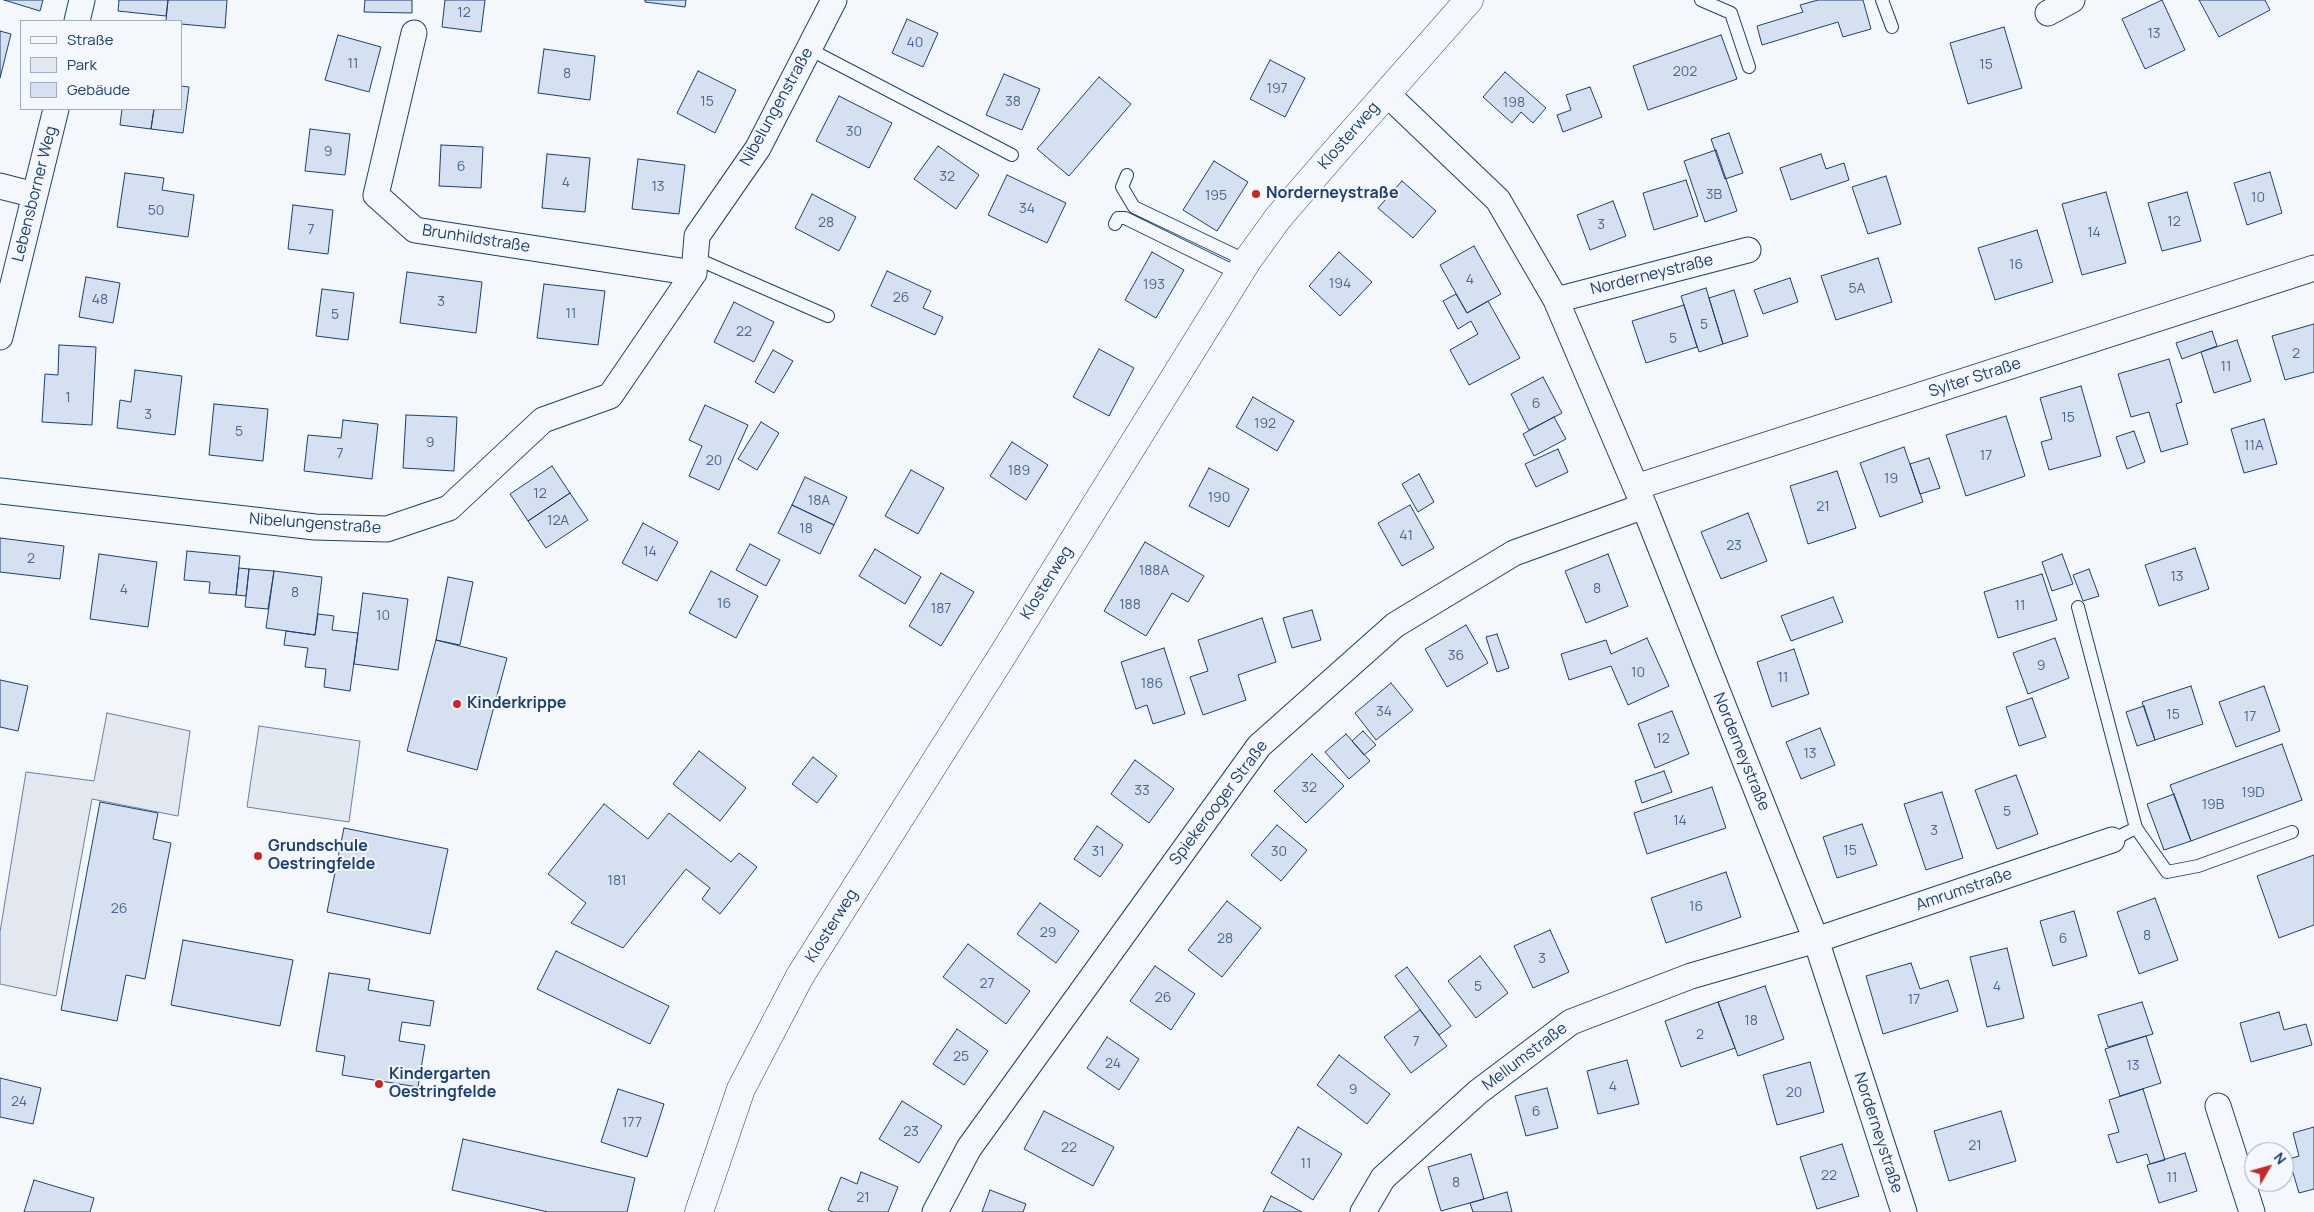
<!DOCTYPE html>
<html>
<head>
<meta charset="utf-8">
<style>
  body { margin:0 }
  #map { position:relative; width:2314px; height:1212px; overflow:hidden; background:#f4f7fb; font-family:Manrope,sans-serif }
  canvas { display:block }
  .legend { position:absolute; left:20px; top:20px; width:162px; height:90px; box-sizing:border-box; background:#f4f7fb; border:1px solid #9eadc5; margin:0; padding:6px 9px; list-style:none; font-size:15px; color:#1d3f73 }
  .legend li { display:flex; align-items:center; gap:10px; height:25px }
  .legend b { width:25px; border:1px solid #9eadc5 }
  .north { position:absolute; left:2244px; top:1142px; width:50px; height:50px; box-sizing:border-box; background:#f4f7fb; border:1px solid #9eadc5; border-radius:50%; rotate:52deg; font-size:14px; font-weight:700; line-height:20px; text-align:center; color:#1d3f73 }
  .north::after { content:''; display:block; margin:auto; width:18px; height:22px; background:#c62828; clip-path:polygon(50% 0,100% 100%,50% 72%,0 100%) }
</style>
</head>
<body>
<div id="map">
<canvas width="2314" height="1212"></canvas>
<ul class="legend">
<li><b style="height:6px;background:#f4f7fb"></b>Straße</li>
<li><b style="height:14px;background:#e3e9f0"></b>Park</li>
<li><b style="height:14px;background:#d5e0f0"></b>Gebäude</li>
</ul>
<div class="north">N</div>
</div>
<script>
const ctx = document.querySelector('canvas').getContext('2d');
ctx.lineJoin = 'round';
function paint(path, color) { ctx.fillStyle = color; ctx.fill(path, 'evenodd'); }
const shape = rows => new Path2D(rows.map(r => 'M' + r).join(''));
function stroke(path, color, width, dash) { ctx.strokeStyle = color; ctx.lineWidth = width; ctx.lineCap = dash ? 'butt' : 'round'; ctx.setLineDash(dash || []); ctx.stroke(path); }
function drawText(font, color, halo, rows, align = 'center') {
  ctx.font = font + ' Manrope,sans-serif'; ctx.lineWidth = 4; ctx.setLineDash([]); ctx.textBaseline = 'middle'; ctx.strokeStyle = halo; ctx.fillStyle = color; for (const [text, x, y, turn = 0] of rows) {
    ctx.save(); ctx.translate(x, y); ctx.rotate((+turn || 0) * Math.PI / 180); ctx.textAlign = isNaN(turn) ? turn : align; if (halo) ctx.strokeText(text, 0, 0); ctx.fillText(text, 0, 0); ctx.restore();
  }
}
const green = shape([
  [259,726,360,741,349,822,247,807,259,726]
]);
paint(green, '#e3e9f0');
stroke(green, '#687fa3', 1);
const parking = shape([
  [107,713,190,731,178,816,92,799,56,996,0,984,0,932,26,772,94,781,107,713]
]);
paint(parking, '#e3e8f0');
stroke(parking, '#687fa3', 1);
const building = shape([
  [4,0,43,0,40,11,4,0],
  [119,0,168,0,166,16,118,11,119,0],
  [168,0,227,0,225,28,181,24,181,21,166,21,168,0],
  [365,0,412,0,412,13,364,12,365,0],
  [445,0,485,0,481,32,442,27,445,0],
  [645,0,686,0,685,7,645,2,645,0],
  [1818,0,1863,0,1871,29,1843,37,1838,22,1762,45,1757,26,1803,12,1800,5,1818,0],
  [2162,0,2185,50,2145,69,2122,19,2162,0],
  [2199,0,2265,0,2270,10,2219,37,2199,0],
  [907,19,938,33,923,67,892,53,907,19],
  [2004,27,2022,88,1968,104,1950,43,2004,27],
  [0,31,11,34,0,78,0,31],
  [338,35,381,47,369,92,325,80,338,35],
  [1721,35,1737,79,1648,110,1633,66,1721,35],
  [544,49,595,56,590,100,538,93,544,49],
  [1270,60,1305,78,1285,117,1250,99,1270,60],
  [698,71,736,90,715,133,677,113,698,71],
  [1505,72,1546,108,1533,123,1521,112,1512,123,1483,97,1505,72],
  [1004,74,1040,89,1022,130,986,115,1004,74],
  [1099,77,1131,104,1069,176,1037,149,1099,77],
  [181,86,189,87,183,133,151,129,154,109,181,109,181,86],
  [1590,87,1602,117,1563,132,1557,115,1571,110,1566,95,1590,87],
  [839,96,892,123,869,168,816,141,839,96],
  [122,109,154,109,151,129,120,125,122,109],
  [310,129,350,134,345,175,305,171,310,129],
  [1729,133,1743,173,1725,179,1711,139,1729,133],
  [441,145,483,147,481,188,439,186,441,145],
  [938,146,979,175,956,209,914,179,938,146],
  [1716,150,1737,211,1705,222,1684,161,1716,150],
  [547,154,590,158,585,212,542,208,547,154],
  [1821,154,1826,169,1844,163,1849,180,1791,200,1780,168,1821,154],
  [638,159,685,165,679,214,632,209,638,159],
  [1214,161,1248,182,1217,231,1183,210,1214,161],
  [2270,172,2282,213,2247,225,2234,183,2270,172],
  [125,173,164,178,162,190,194,195,188,237,117,227,125,173],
  [1007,175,1066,203,1047,243,988,215,1007,175],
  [1886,176,1901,224,1868,234,1852,187,1886,176],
  [1686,180,1698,216,1654,230,1643,193,1686,180],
  [1402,181,1436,211,1413,238,1378,208,1402,181],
  [2106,192,2126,263,2082,275,2062,204,2106,192],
  [2187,192,2201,241,2162,251,2148,203,2187,192],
  [812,194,856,217,839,251,795,228,812,194],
  [1613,201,1626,236,1590,250,1577,215,1613,201],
  [293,205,333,210,328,254,288,249,293,205],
  [2037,230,2053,282,1995,300,1978,248,2037,230],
  [1474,246,1501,294,1467,313,1440,265,1474,246],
  [1152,252,1184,270,1156,318,1125,300,1152,252],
  [1339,252,1372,282,1340,316,1309,286,1339,252],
  [1878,258,1892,302,1836,320,1821,276,1878,258],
  [887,271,931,291,923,308,943,317,935,335,871,306,887,271],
  [407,272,482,282,476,333,400,323,407,272],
  [86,277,120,283,113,323,79,317,86,277],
  [1790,278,1798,302,1763,314,1754,290,1790,278],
  [544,284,605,291,598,345,537,338,544,284],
  [1706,288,1723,344,1699,352,1681,296,1706,288],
  [322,289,354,293,348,340,316,336,322,289],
  [1734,290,1748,336,1723,344,1709,298,1734,290],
  [1456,294,1467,313,1488,301,1520,358,1469,385,1450,350,1478,334,1471,321,1458,329,1443,301,1456,294],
  [734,302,774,322,754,362,714,342,734,302],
  [1684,305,1697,347,1646,363,1632,321,1684,305],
  [2314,324,2314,372,2285,380,2272,336,2314,324],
  [2212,331,2217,346,2182,359,2176,343,2212,331],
  [2237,340,2251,381,2214,393,2201,352,2237,340],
  [59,345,96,347,92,425,42,422,45,374,58,375,59,345],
  [1099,349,1134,368,1109,416,1073,397,1099,349],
  [773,350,793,361,774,393,755,382,773,350],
  [2169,359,2182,402,2176,404,2188,444,2161,452,2149,412,2131,417,2118,374,2169,359],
  [135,370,182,376,175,435,117,428,120,400,131,402,135,370],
  [1543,377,1562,413,1529,430,1511,394,1543,377],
  [2081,386,2101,456,2049,470,2041,442,2052,439,2040,398,2081,386],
  [1253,397,1294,421,1277,451,1236,427,1253,397],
  [214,404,268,409,263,461,209,455,214,404],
  [705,405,748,425,719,490,689,476,702,446,689,440,705,405],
  [406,415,457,417,454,471,403,468,406,415],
  [2006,416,2025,476,1966,496,1946,435,2006,416],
  [1554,417,1566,439,1534,456,1523,434,1554,417],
  [2264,419,2277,464,2244,473,2231,429,2264,419],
  [343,420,378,424,372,479,304,471,308,435,341,438,343,420],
  [761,422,779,433,757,470,738,459,761,422],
  [2134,431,2145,462,2127,469,2116,437,2134,431],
  [1012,442,1048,465,1026,500,990,476,1012,442],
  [1904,447,1923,502,1880,517,1860,463,1904,447],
  [1558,449,1568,472,1536,487,1525,464,1558,449],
  [1929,458,1940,488,1920,494,1910,464,1929,458],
  [552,466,570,493,528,521,510,494,552,466],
  [1209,468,1249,489,1229,527,1189,506,1209,468],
  [911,470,944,488,918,534,885,516,911,470],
  [1837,471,1856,528,1808,544,1790,486,1837,471],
  [1419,474,1434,502,1418,512,1402,484,1419,474],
  [805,477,847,497,834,525,792,505,805,477],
  [570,493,588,520,546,548,528,521,570,493],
  [792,505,834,525,820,554,778,533,792,505],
  [1410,505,1434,548,1402,566,1378,523,1410,505],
  [1748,513,1767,561,1721,579,1701,532,1748,513],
  [643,523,678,542,657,581,622,563,643,523],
  [0,538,64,546,60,579,0,572,0,538],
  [1145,542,1204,576,1188,602,1172,593,1146,636,1104,611,1145,542],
  [750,544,780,560,766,586,736,570,750,544],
  [2195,548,2209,589,2159,606,2145,565,2195,548],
  [875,549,921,577,905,604,859,576,875,549],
  [187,551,240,556,236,595,209,593,210,582,184,580,187,551],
  [99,554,157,562,148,627,90,619,99,554],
  [1608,554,1628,606,1586,623,1565,571,1608,554],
  [2062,554,2073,584,2052,591,2042,562,2062,554],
  [239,568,249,569,246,596,236,595,239,568],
  [249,569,274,571,268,609,245,607,249,569],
  [2089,569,2099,596,2083,601,2073,575,2089,569],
  [274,571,322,577,315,635,266,628,274,571],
  [711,571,758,596,736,638,689,613,711,571],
  [941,573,974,592,941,646,909,626,941,573],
  [2042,574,2057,620,1998,638,1984,592,2042,574],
  [448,577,473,582,460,645,436,640,448,577],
  [363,593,408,599,398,670,354,664,363,593],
  [1833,597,1843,622,1791,641,1781,616,1833,597],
  [1312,610,1321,640,1292,648,1283,618,1312,610],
  [318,614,334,616,332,630,358,633,350,691,324,687,326,669,305,667,308,648,284,645,286,631,315,635,318,614],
  [1262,618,1276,662,1238,675,1246,700,1203,715,1190,677,1208,671,1198,640,1262,618],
  [1466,625,1488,663,1447,687,1425,649,1466,625],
  [1497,634,1509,668,1497,672,1486,637,1497,634],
  [1647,638,1669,686,1628,705,1611,666,1569,680,1561,654,1606,640,1611,654,1647,638],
  [2055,638,2069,678,2028,694,2013,653,2055,638],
  [436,640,507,658,477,770,407,751,436,640],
  [1164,648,1185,714,1153,724,1147,705,1136,709,1121,662,1164,648],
  [1794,649,1809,694,1772,707,1757,662,1794,649],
  [0,680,28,686,18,731,0,727,0,680],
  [1391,683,1413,710,1376,740,1355,713,1391,683],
  [2191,686,2203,724,2155,740,2142,702,2191,686],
  [2264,686,2280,731,2236,747,2219,702,2264,686],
  [2032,698,2046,737,2019,746,2006,707,2032,698],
  [2144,706,2155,740,2137,746,2126,712,2144,706],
  [1672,711,1689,754,1655,768,1638,724,1672,711],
  [1820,728,1835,765,1801,779,1786,742,1820,728],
  [1363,731,1376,745,1364,755,1352,741,1363,731],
  [1346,734,1370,761,1349,779,1325,752,1346,734],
  [2282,744,2302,800,2191,841,2170,785,2282,744],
  [699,751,746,788,720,821,673,784,699,751],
  [1312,754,1344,786,1306,823,1274,791,1312,754],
  [813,757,837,776,817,803,792,784,813,757],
  [1135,760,1174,789,1149,823,1111,794,1135,760],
  [1664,771,1672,792,1642,803,1635,781,1664,771],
  [2016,775,2038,834,1997,849,1975,790,2016,775],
  [1712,787,1726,828,1647,854,1634,813,1712,787],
  [1942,792,1963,858,1926,870,1904,804,1942,792],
  [2174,794,2191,841,2164,850,2147,804,2174,794],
  [100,802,158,813,153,839,171,843,145,979,126,975,117,1021,61,1010,100,802],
  [604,804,648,839,669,813,731,862,739,853,757,867,720,914,702,899,710,888,686,869,623,948,571,923,586,903,548,874,604,804],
  [1862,824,1877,865,1837,878,1823,837,1862,824],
  [1277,825,1307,850,1281,881,1251,855,1277,825],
  [1097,826,1123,845,1100,877,1074,859,1097,826],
  [344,828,448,849,430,934,327,912,344,828],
  [2314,855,2314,925,2279,938,2257,876,2314,855],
  [1726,872,1741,917,1666,943,1651,898,1726,872],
  [2155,898,2178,960,2139,974,2117,912,2155,898],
  [1227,901,1261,928,1222,977,1188,950,1227,901],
  [1040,903,1079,931,1056,963,1017,934,1040,903],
  [2074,911,2087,956,2053,966,2040,921,2074,911],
  [1550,930,1569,972,1533,988,1514,946,1550,930],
  [183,940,293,960,280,1026,171,1005,183,940],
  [968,944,1030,991,1006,1024,943,977,968,944],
  [2007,948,2024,1018,1987,1027,1970,957,2007,948],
  [556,951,669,1006,650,1044,537,989,556,951],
  [1480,956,1508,993,1476,1018,1448,981,1480,956],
  [1911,963,1920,989,1948,980,1958,1011,1883,1034,1866,976,1911,963],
  [1155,966,1195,994,1171,1030,1130,1001,1155,966],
  [1407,967,1451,1026,1439,1035,1395,976,1407,967],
  [329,973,370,979,368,990,434,1001,430,1026,402,1022,399,1041,425,1045,418,1087,342,1075,345,1056,316,1051,329,973],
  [1765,986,1784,1039,1738,1056,1718,1002,1765,986],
  [1718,1002,1735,1048,1681,1067,1665,1021,1718,1002],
  [2142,1002,2153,1034,2108,1047,2098,1015,2142,1002],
  [1420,1010,1447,1046,1411,1073,1384,1037,1420,1010],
  [2279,1012,2284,1030,2306,1024,2312,1045,2251,1062,2240,1023,2279,1012],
  [957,1029,988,1051,964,1085,933,1064,957,1029],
  [2146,1036,2161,1083,2120,1096,2105,1049,2146,1036],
  [1107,1037,1139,1059,1119,1090,1087,1068,1107,1037],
  [1339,1055,1390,1094,1367,1124,1317,1085,1339,1055],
  [1627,1060,1639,1104,1598,1114,1587,1071,1627,1060],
  [1810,1062,1824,1112,1777,1125,1763,1075,1810,1062],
  [0,1078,41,1088,33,1124,0,1117,0,1078],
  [1547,1088,1558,1128,1526,1136,1515,1096,1547,1088],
  [618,1089,664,1104,647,1157,601,1142,618,1089],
  [2143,1089,2165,1160,2150,1164,2147,1154,2117,1163,2108,1135,2119,1132,2109,1100,2143,1089],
  [902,1101,942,1126,919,1163,879,1139,902,1101],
  [1044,1111,1114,1147,1093,1186,1024,1149,1044,1111],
  [2001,1111,2016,1161,1949,1181,1934,1131,2001,1111],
  [1298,1127,1342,1154,1313,1200,1271,1173,1298,1127],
  [2314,1127,2314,1189,2299,1193,2289,1159,2299,1156,2293,1133,2314,1127],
  [463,1139,635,1178,627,1212,548,1212,452,1190,463,1139],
  [1842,1144,1859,1196,1817,1209,1800,1157,1842,1144],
  [2185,1153,2197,1191,2159,1203,2147,1165,2185,1153],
  [1471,1154,1484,1199,1441,1211,1428,1167,1471,1154],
  [861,1172,898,1187,888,1212,833,1212,828,1210,841,1177,857,1184,861,1172],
  [34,1180,94,1198,90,1212,24,1212,34,1180],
  [990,1190,1026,1204,1023,1212,982,1212,990,1190],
  [1507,1192,1512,1212,1473,1212,1470,1203,1507,1192],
  [1271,1196,1302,1212,1263,1212,1271,1196]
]);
paint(building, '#d5e0f0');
stroke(building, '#1d3f73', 1);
const service = shape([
  [1701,0,1731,13,1749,67],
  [1882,0,1892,27],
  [809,49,1012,155],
  [1127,175,1122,187,1134,207,1247,261],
  [1115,224,1118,218,1125,218,1239,274],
  [695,258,828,316],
  [2078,607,2136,828,2112,840],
  [2136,828,2167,872,2198,866,2292,832]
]);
const minor = shape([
  [2048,13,2072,0],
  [77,21,82,0],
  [414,33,376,195,415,230,694,273],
  [1386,93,1498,200,1556,300,1644,506,1816,940,1904,1212],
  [0,186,35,195],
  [1556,300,1748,250],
  [0,337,56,109],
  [1636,487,2314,268],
  [0,491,315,527,387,529,449,508,543,420,610,396,694,273,697,236,758,148,834,0],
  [2218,1106,2252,1212],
  [935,1212,969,1148,1259,746,1395,625,1514,553,1644,506],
  [1363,1212,1383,1178,1478,1092,1571,1022,1691,976,1816,940,2112,840]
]);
const tertiary = shape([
  [699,1212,741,1089,800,976,1002,656,1247,261,1278,218,1329,159,1469,0]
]);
stroke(service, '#1d3f73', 14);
stroke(minor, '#1d3f73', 27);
stroke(tertiary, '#1d3f73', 29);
stroke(service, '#f4f7fb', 12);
stroke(minor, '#f4f7fb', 25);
stroke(tertiary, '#f4f7fb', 28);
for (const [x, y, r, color] of [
  [1256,194,5,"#c62828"],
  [457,704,5,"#c62828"],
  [258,856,5,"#c62828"],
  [379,1084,5,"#c62828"]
]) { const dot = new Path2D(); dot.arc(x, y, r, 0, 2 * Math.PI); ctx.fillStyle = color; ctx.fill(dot); stroke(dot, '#f4f7fb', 2); }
drawText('14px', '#4b6792', null, [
  ["12",464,13],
  ["13",2154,34],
  ["40",915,43],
  ["11",353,64],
  ["15",1986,65],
  ["202",1685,72],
  ["8",567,74],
  ["197",1277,89],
  ["15",707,102],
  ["38",1013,102],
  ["198",1514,103],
  ["30",854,132],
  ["9",328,152],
  ["6",461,167],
  ["32",947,177],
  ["4",566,183],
  ["13",658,187],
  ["3B",1714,195],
  ["195",1216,196],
  ["10",2258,198],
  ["34",1027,209],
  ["50",156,211],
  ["12",2174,222],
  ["28",826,223],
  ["3",1601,225],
  ["7",311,230],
  ["14",2094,233],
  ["16",2016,265],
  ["4",1470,280],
  ["194",1340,284],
  ["193",1154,285],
  ["5A",1857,289],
  ["26",901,298],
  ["48",100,300],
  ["3",441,302],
  ["11",571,314],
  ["5",335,315],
  ["5",1704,325],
  ["22",744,332],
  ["5",1673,339],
  ["2",2296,354],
  ["11",2226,367],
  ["1",68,398],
  ["6",1536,404],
  ["3",148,415],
  ["15",2068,418],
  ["192",1265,424],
  ["5",239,432],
  ["9",430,443],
  ["11A",2254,446],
  ["7",340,454],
  ["17",1986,456],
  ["20",714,461],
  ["189",1019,471],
  ["19",1891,479],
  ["12",540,494],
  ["190",1219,498],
  ["18A",819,501],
  ["21",1823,507],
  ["12A",558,521],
  ["18",806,529],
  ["41",1406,536],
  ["23",1734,546],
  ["14",650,552],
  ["2",31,559],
  ["188A",1154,571],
  ["13",2177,577],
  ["8",1597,589],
  ["4",124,590],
  ["8",295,593],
  ["16",724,604],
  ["188",1130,605],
  ["11",2020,606],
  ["187",941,609],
  ["10",383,616],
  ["36",1456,656],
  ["9",2041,666],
  ["10",1638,673],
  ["11",1783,678],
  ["186",1152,684],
  ["34",1384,712],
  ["15",2173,715],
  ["17",2250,717],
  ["12",1663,739],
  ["13",1810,754],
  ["32",1309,788],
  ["33",1142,791],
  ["19D",2253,793],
  ["19B",2213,805],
  ["5",2007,812],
  ["14",1680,821],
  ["3",1934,831],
  ["15",1850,851],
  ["31",1098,852],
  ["30",1279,852],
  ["181",617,881],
  ["16",1696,907],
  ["26",119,909],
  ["29",1048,933],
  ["8",2147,936],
  ["28",1225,939],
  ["6",2063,939],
  ["3",1542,959],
  ["27",987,984],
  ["5",1478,987],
  ["4",1997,987],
  ["26",1163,998],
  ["17",1914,1000],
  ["18",1751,1021],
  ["2",1700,1035],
  ["7",1416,1042],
  ["25",961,1057],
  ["24",1113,1064],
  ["13",2133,1066],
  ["4",1613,1087],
  ["9",1353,1090],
  ["20",1794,1093],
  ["24",19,1102],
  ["6",1536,1112],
  ["177",632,1123],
  ["23",911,1132],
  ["21",1975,1146],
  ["22",1069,1148],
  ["11",1306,1164],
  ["22",1829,1176],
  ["11",2172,1178],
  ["8",1456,1183],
  ["21",863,1198]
]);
drawText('16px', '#1d3f73', '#f4f7fb', [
  ["Nibelungenstraße",777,107,-61],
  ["Klosterweg",1349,136,-49],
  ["Lebensborner Weg",35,194,-76],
  ["Brunhildstraße",476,239,9],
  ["Norderneystraße",1652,275,-14],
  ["Sylter Straße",1975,378,-18],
  ["Nibelungenstraße",315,524,4],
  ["Klosterweg",1047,583,-58],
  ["Norderneystraße",1741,752,68],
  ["Spiekerooger Straße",1219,803,-53],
  ["Amrumstraße",1964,890,-19],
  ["Klosterweg",832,926,-58],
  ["Mellumstraße",1525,1057,-37],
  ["Norderneystraße",1878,1133,72]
]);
drawText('bold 16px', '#1d3f73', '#f4f7fb', [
  ["Norderneystraße",1266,194],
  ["Kinderkrippe",467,704],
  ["Grundschule",268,847],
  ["Oestringfelde",268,865],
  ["Kindergarten",389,1075],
  ["Oestringfelde",389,1093]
], 'left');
</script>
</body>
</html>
